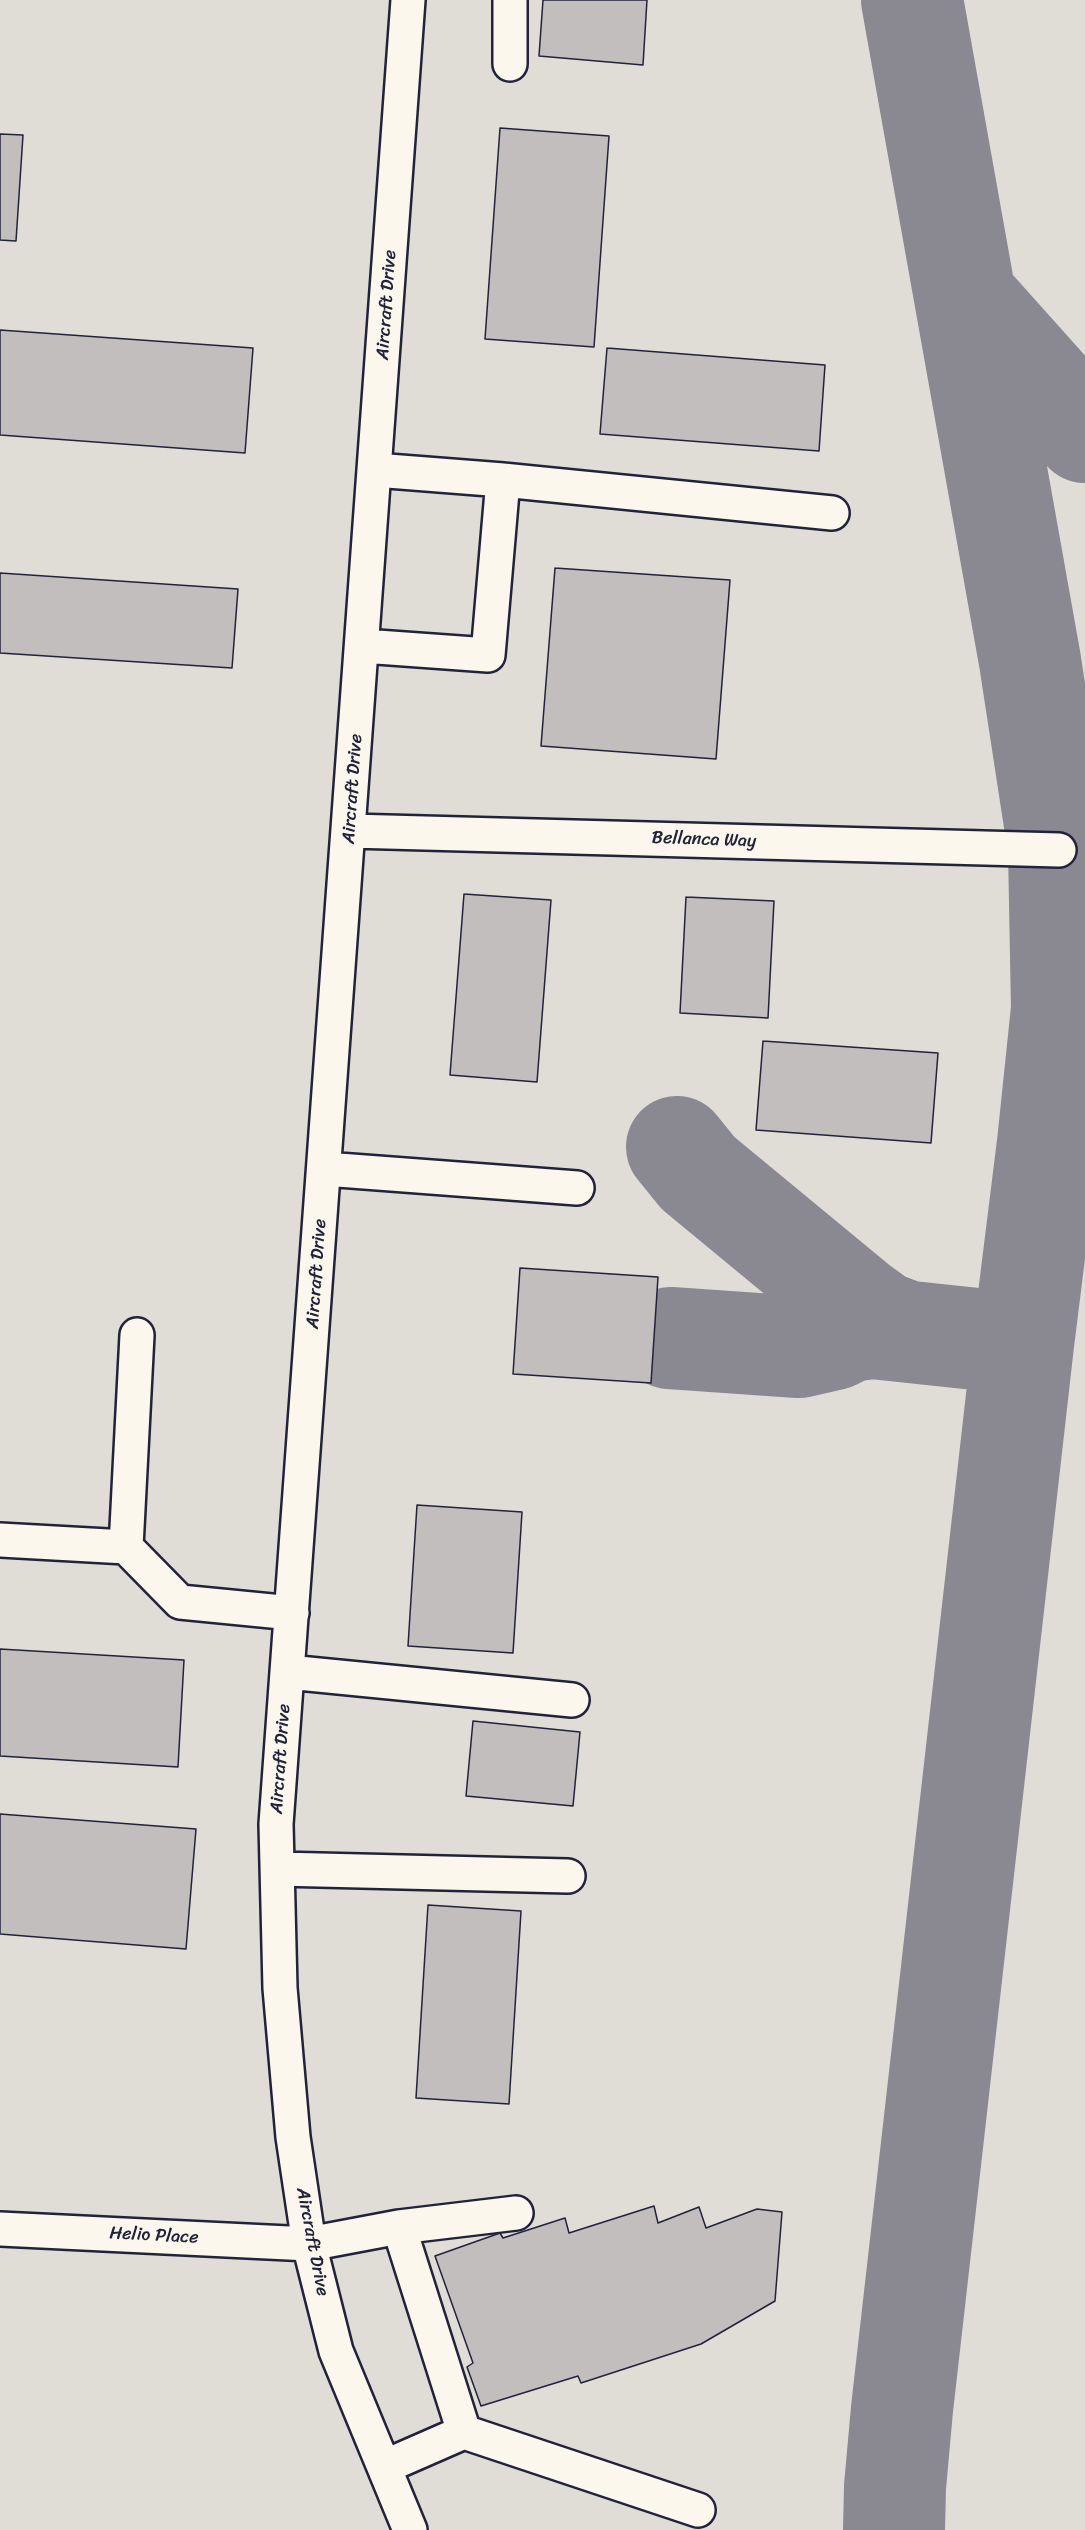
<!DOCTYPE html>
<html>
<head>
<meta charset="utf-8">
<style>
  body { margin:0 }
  canvas { display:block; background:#f2eee5 }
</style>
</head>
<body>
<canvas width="1085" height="2530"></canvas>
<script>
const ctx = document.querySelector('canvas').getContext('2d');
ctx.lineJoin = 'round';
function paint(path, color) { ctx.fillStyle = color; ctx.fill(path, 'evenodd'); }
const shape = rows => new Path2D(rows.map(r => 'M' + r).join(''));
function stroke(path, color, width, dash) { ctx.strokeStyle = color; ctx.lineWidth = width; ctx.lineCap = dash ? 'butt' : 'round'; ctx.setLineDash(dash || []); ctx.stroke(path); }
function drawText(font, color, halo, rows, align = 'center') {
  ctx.font = font + ' Sriracha,sans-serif'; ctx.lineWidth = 4.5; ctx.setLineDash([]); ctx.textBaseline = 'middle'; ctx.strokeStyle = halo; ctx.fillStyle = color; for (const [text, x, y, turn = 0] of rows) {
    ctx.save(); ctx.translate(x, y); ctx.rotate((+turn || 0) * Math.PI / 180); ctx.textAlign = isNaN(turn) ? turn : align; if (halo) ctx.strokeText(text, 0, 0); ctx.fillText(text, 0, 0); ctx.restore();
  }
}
paint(shape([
  [0,0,1085,0,1085,2530,0,2530]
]), '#e0dcd6');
stroke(shape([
  [966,299,1085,432],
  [677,1147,698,1173,859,1306,881,1322,902,1330],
  [670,1338,799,1347,834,1339,850,1331,873,1328,1023,1344],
  [894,2530,895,2487,902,2409,1023,1344,1048,1143,1062,1009,1059,850,1030,661,912,0]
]), '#8a8890', 102);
const building = shape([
  [543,0,647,0,643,65,539,56,543,0],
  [500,128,609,136,594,347,485,339,500,128],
  [0,134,23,135,16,241,0,240,0,134],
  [0,330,253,348,245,453,0,435,0,330],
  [607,348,825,365,819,451,600,434,607,348],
  [555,568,730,580,716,759,541,746,555,568],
  [0,573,238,589,232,668,0,653,0,573],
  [464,894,551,900,537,1082,450,1075,464,894],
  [686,897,774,901,768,1018,680,1013,686,897],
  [763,1041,938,1053,931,1143,756,1130,763,1041],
  [520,1268,658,1277,651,1383,513,1374,520,1268],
  [417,1505,522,1512,513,1653,408,1646,417,1505],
  [0,1649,184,1660,178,1767,0,1756,0,1649],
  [473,1721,580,1732,573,1806,466,1796,473,1721],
  [0,1814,196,1829,186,1949,0,1934,0,1814],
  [428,1905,521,1911,509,2104,416,2098,428,1905],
  [654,2206,658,2223,699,2207,706,2228,757,2209,782,2212,775,2301,701,2344,581,2383,578,2376,481,2406,467,2367,473,2363,435,2256,500,2233,503,2238,565,2218,569,2233,654,2206]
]);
paint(building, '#c2bebe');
stroke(building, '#22223b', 1.5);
const minor = shape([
  [408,0,276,1824,280,1988,293,2137,309,2244,336,2351,410,2530],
  [510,64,510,0],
  [375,470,503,480,832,513],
  [363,646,488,655,503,480],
  [350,831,1059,850],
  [325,1169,577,1188],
  [0,1540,126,1547,180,1602,292,1613],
  [126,1547,137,1335],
  [288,1672,572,1700],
  [278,1869,568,1876],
  [399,2227,464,2432,698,2510],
  [0,2229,309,2244,399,2227,516,2213],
  [384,2467,464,2432]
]);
stroke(minor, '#22223b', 38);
stroke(minor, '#fbf7ec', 33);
drawText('18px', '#22223b', '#fbf7ec', [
  ["Aircraft Drive",387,305,-86],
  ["Aircraft Drive",353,789,-86],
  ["Bellanca Way",704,840,2],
  ["Aircraft Drive",317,1274,-86],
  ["Aircraft Drive",281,1759,-86],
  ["Helio Place",154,2236,3],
  ["Aircraft Drive",312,2242,79]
]);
</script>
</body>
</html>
